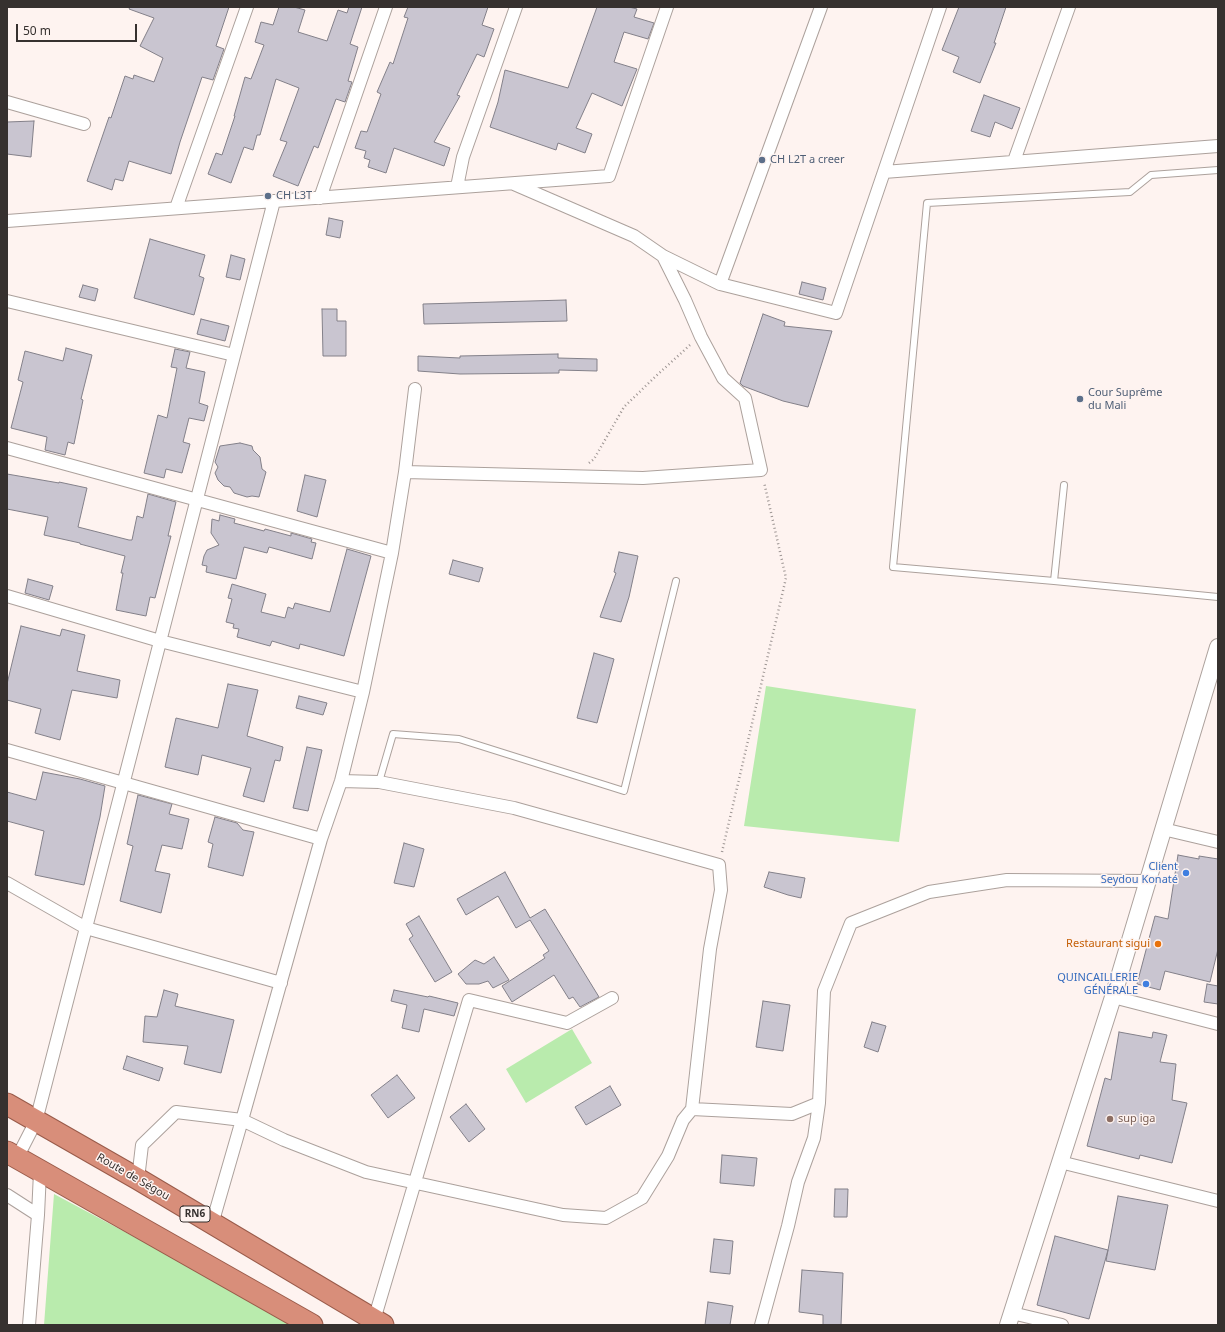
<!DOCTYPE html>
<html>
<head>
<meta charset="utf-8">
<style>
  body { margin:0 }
  #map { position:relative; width:1225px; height:1332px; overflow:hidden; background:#fef3f0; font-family:"Noto Sans",sans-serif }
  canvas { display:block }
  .frame { position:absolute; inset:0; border:8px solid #36312f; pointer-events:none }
  .scale { position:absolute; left:16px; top:24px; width:121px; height:18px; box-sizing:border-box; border:2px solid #36312f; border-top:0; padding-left:5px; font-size:12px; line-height:14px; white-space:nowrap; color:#36312f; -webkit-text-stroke:3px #fef3f0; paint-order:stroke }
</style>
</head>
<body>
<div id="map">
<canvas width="1225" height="1332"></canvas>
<div class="frame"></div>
<div class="scale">50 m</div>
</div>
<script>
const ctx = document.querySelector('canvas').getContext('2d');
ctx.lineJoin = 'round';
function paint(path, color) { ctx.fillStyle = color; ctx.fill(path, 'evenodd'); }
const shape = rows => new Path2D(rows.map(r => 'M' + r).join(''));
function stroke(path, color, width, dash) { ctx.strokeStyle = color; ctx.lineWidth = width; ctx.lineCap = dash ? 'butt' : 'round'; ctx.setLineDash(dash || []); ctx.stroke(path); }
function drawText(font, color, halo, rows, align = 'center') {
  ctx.font = font + ' "Noto Sans",sans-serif'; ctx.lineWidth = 3; ctx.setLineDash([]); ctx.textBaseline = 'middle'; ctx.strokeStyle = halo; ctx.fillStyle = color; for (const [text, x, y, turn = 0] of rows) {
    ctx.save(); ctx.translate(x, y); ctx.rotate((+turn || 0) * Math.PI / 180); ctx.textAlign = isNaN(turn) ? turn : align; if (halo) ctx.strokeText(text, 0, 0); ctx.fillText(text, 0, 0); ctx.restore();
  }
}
paint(shape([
  [766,686,916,709,899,842,744,826],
  [572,1029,592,1063,526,1103,506,1069],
  [54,1194,299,1325,44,1325]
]), '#b9ebad');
const building = shape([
  [130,7,229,7,216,46,224,49,213,80,202,77,180,142,171,174,129,161,123,181,115,179,112,190,87,181,109,117,111,118,125,76,133,79,134,75,154,82,163,58,140,46,154,18,129,9,130,7],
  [279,7,294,7,305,10,298,32,327,41,338,10,347,13,349,7,362,7,350,44,358,47,348,81,352,82,345,102,336,99,318,148,314,146,298,186,273,176,287,142,280,140,299,88,276,79,260,135,257,135,253,150,244,147,231,183,208,174,216,153,222,155,235,116,234,116,245,77,251,79,264,45,255,42,261,22,273,25,279,7],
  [408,7,488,7,482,25,494,29,484,57,477,54,457,95,460,96,434,142,450,148,444,166,394,148,386,173,368,167,370,160,364,158,366,151,355,148,361,131,367,132,381,94,377,92,390,62,393,64,408,18,404,17,408,7],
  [597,7,629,7,637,9,634,17,654,23,648,39,624,32,614,62,637,69,622,106,592,93,576,128,592,134,585,153,558,143,556,150,490,127,498,102,505,70,568,88,597,7],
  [959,7,1006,7,994,43,996,43,980,83,953,72,959,57,942,50,959,7],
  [984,95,1020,108,1012,129,995,122,990,137,971,131,984,95],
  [34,121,31,157,7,154,7,122,34,121],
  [329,218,343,221,340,238,326,235,329,218],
  [150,239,205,255,199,276,204,278,194,315,134,298,150,239],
  [231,255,245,259,240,280,226,277,231,255],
  [802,282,826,288,823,300,799,294,802,282],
  [83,285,98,289,95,301,79,297,83,285],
  [566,300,567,321,424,324,423,304,566,300],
  [322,309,337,309,337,321,346,321,346,356,323,356,322,309],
  [763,314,785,322,784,326,832,331,808,407,783,401,743,386,740,383,763,314],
  [201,319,229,326,225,341,197,334,201,319],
  [66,348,92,355,81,399,83,400,74,444,68,442,65,455,45,450,47,437,11,428,23,382,18,380,25,351,63,361,66,348],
  [175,349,190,352,186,368,205,372,199,403,208,406,204,421,189,418,183,442,190,444,182,473,166,469,164,478,144,473,158,415,167,418,177,368,171,367,175,349],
  [558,354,558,358,597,359,597,371,559,370,559,373,460,374,418,371,418,356,460,358,460,356,558,354],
  [240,443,252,446,253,450,260,457,262,469,266,472,259,497,252,496,247,497,234,493,230,487,224,486,218,480,215,473,218,467,215,462,220,446,240,443],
  [7,474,59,483,59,482,87,488,78,527,129,540,132,540,137,516,143,518,148,494,176,502,168,536,171,536,155,598,150,597,146,616,116,610,123,573,121,573,125,556,80,544,80,543,44,535,48,517,7,509,7,474],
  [305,475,326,480,317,517,297,511,305,475],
  [220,515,235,519,234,523,264,531,265,529,291,536,291,533,312,539,311,542,316,543,312,559,269,547,267,553,244,547,236,579,206,572,207,566,202,565,204,556,207,550,219,545,211,533,212,519,219,521,220,515],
  [347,549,371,556,344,656,300,644,299,649,272,641,270,646,237,637,239,629,233,628,234,624,226,622,232,599,228,598,232,584,266,594,261,612,285,618,288,607,293,609,295,603,330,612,347,549],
  [619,552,638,556,629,597,621,622,600,617,616,573,614,572,619,552],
  [453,560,483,568,479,582,449,574,453,560],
  [28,579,53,586,49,600,25,593,28,579],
  [21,626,60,636,62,629,85,635,77,671,120,680,117,698,72,690,60,740,35,733,41,709,7,700,7,684,21,626],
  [594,653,614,659,597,723,577,718,594,653],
  [228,684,258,690,247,736,283,747,280,761,275,760,264,802,243,796,251,768,202,755,198,775,165,767,176,718,218,728,228,684],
  [299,696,327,703,323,715,296,708,299,696],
  [307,747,322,750,308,811,293,808,307,747],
  [43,772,80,779,105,786,100,817,84,885,35,875,44,831,7,821,7,792,36,800,43,772],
  [138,795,172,804,169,814,189,819,182,849,162,845,155,871,170,874,161,913,120,901,133,846,127,844,138,795],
  [215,817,237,823,243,830,254,832,243,876,208,867,213,844,208,842,215,817],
  [404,843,424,849,414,887,394,883,404,843],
  [1178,855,1199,859,1199,856,1218,859,1218,949,1210,982,1165,971,1160,990,1137,984,1155,916,1168,919,1178,855],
  [505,872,530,918,545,909,599,997,580,1007,573,997,569,999,554,975,512,1002,502,986,545,958,543,955,549,951,530,920,516,928,498,896,466,915,457,899,505,872],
  [769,872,805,878,801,898,788,895,764,887,769,872],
  [419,916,452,972,435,982,409,939,413,936,406,924,419,916],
  [494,957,509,980,493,988,488,981,479,984,466,984,458,974,475,960,484,964,494,957],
  [1207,984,1218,986,1218,1004,1204,1002,1207,984],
  [164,990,178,994,175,1006,234,1020,221,1073,184,1064,188,1046,143,1042,145,1016,157,1017,164,990],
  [394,990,428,997,429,996,458,1003,454,1016,424,1009,419,1032,402,1028,407,1005,391,1001,394,990],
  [763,1001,790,1005,783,1051,756,1047,763,1001],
  [872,1022,886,1026,878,1052,864,1047,872,1022],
  [1119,1032,1152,1038,1153,1032,1167,1035,1160,1062,1176,1064,1172,1100,1187,1103,1172,1163,1140,1155,1139,1159,1087,1146,1105,1078,1111,1080,1119,1032],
  [127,1056,163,1068,159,1081,123,1069,127,1056],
  [397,1075,415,1098,388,1118,371,1095,397,1075],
  [610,1086,621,1105,586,1125,575,1107,610,1086],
  [466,1104,485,1129,469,1142,450,1117,466,1104],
  [722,1155,757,1158,754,1186,720,1183,722,1155],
  [835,1189,848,1189,847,1217,834,1217,835,1189],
  [1118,1196,1168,1205,1155,1270,1106,1261,1118,1196],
  [1055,1236,1108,1250,1089,1319,1037,1305,1055,1236],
  [714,1239,733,1241,730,1274,710,1272,714,1239],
  [802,1270,843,1273,841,1325,823,1325,823,1315,799,1312,802,1270],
  [708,1302,733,1306,730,1325,705,1325,708,1302]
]);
paint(building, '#c9c5d0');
stroke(building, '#838089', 1);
const service = shape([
  [1218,170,1151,175,1130,192,927,203,893,567,1054,581,1218,597],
  [1054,581,1064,485],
  [379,782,393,734,459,739,624,791,676,581]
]);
const minor = shape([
  [7,102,84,124],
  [1014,161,1069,7],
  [884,172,1218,146],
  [514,184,634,236,663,256,720,284,836,313,940,7],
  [457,187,463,157,516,7],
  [320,198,386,7],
  [176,208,247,7],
  [7,221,609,176,667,7],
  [720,284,821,7],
  [7,301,234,355],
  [7,448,392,553],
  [405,472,643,478,761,470,745,398,723,378,701,337,685,300,663,256],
  [7,596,160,641,363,692],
  [7,750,321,839],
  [341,781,379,782,514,808,719,865,721,890,710,949,692,1109],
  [1163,829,1218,842],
  [7,883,86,928,281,983],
  [1113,997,1218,1024],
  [17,1158,36,1121,274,201],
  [1060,1162,1218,1201],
  [138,1179,142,1145,176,1112,242,1120,321,839,341,781,363,692,392,553,405,472,415,389],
  [7,1195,38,1215],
  [212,1224,242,1120,284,1140,366,1172,563,1215,606,1218,642,1198,668,1156,683,1120,692,1109,792,1114,819,1103],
  [1012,1313,1062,1325],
  [374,1320,469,1000,567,1023,612,998],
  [29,1325,38,1215,40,1172],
  [761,1325,788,1226,798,1182,814,1138,819,1103,824,991,851,923,929,892,1007,880,1147,881]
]);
const tertiary = shape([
  [1008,1325,1113,997,1218,647]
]);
const trunk = shape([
  [7,1104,138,1179,383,1325],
  [7,1152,312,1325]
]);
stroke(service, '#aca19c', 8);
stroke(minor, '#aca19c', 14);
stroke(tertiary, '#aca19c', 18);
stroke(trunk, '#995b4a', 23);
stroke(shape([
  [589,463,594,459,624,407,656,376,690,345],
  [722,852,786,578,764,482]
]), '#9e9694', 2.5, [1, 3]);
stroke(service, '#fff', 6);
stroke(minor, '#fff', 12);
stroke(tertiary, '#fff', 16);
stroke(trunk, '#d88e7a', 21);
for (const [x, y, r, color] of [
  [762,160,4,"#5c6f8a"],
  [268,196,4,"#5c6f8a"],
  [1080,399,4,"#5c6f8a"],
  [1186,873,4,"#3f7fe0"],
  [1158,944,4,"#e8710a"],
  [1146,984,4,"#3f7fe0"],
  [1110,1119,4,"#8d6e63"]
]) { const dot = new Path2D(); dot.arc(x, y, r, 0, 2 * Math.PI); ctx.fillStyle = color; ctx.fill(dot); stroke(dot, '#fef3f0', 1.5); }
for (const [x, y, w] of [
  [195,1214,30]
]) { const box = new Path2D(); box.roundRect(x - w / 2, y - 8, w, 16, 3); ctx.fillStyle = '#fef3f0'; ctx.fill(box); stroke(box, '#36312f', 1); }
drawText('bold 10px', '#36312f', null, [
  ["RN6",195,1214]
]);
drawText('11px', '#4e5e75', '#fef3f0', [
  ["CH L2T a creer",770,160],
  ["CH L3T",276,196],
  ["Cour Suprême",1088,393],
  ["du Mali",1088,406]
], 'left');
drawText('11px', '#366cbe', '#fef3f0', [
  ["Client",1178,867],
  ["Seydou Konaté",1178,880],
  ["QUINCAILLERIE",1138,978],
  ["GÉNÉRALE",1138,991]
], 'right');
drawText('11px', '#c56008', '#fef3f0', [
  ["Restaurant sigui",1150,944]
], 'right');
drawText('11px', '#785e54', '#fef3f0', [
  ["sup iga",1118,1119]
], 'left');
drawText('11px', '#36312f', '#fef3f0', [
  ["Route de Ségou",133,1177,30]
]);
</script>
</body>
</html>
